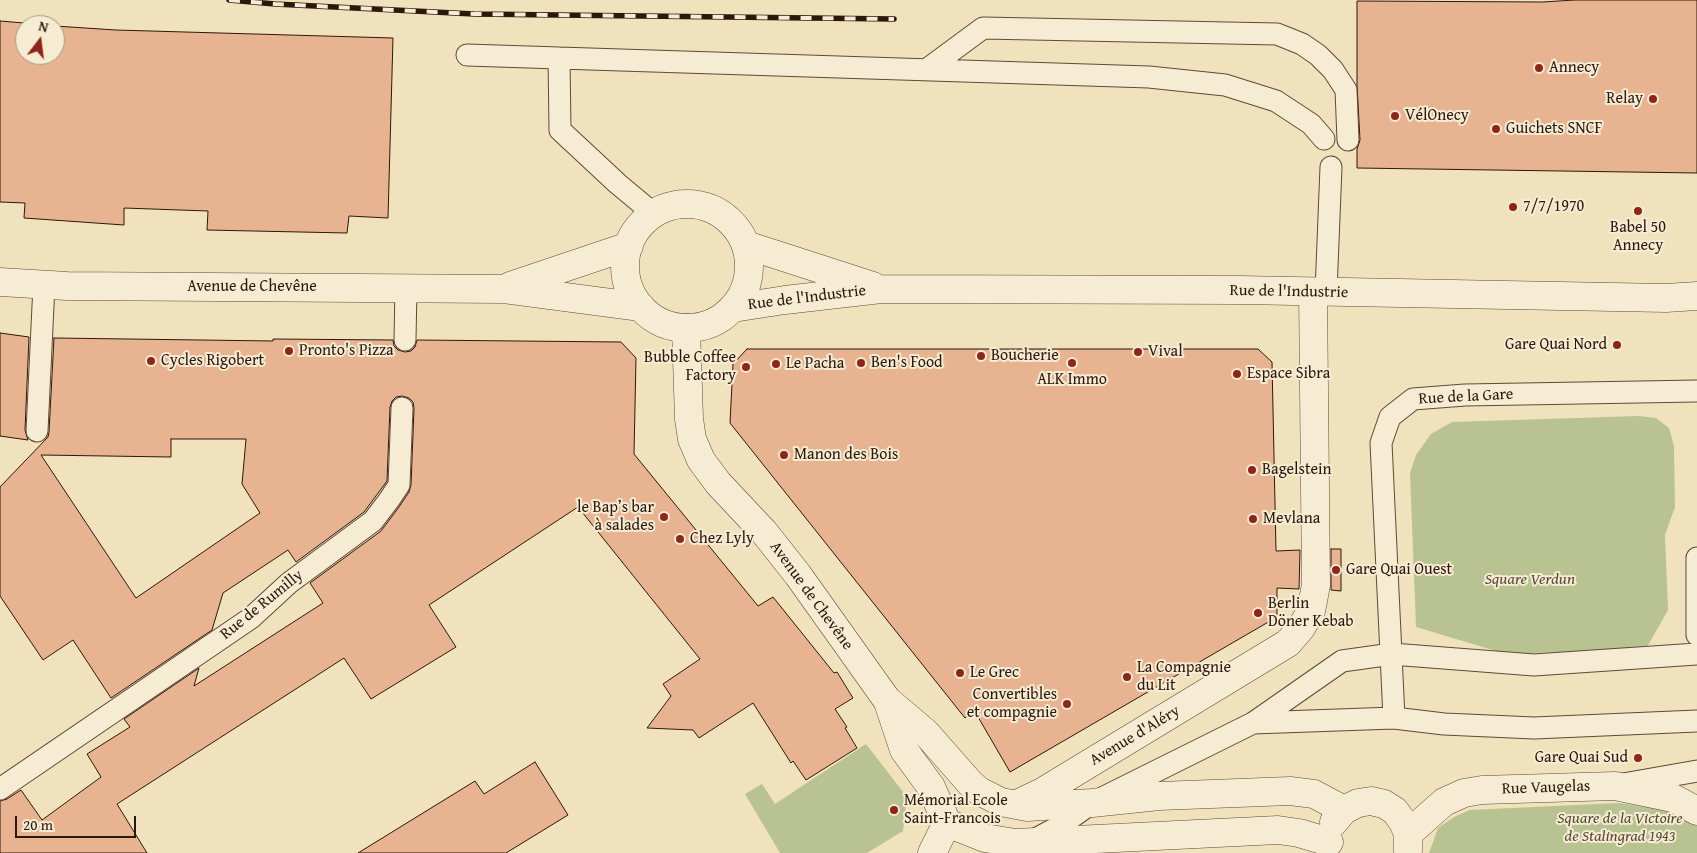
<!DOCTYPE html>
<html>
<head>
<meta charset="utf-8">
<style>
  body { margin:0 }
  #map { position:relative; width:1697px; height:853px; overflow:hidden; background:#f0e2bc; font-family:"Gentium Book Plus",serif }
  canvas { display:block }
  .north { position:absolute; left:15px; top:15px; width:50px; height:50px; box-sizing:border-box; background:#f5ecd3; border:1px solid #a59783; border-radius:50%; rotate:15deg; font-size:14px; font-weight:700; line-height:20px; text-align:center; color:#2d170b }
  .north::after { content:''; display:block; margin:auto; width:18px; height:22px; background:#8f2418; clip-path:polygon(50% 0,100% 100%,50% 72%,0 100%) }
  .scale { position:absolute; left:15px; top:816px; width:121px; height:22px; box-sizing:border-box; border:2px solid #2d170b; border-top:0; padding-left:6px; font-size:15px; line-height:18px; white-space:nowrap; color:#2d170b; -webkit-text-stroke:4px #f5ecd3; paint-order:stroke }
</style>
</head>
<body>
<div id="map">
<canvas width="1697" height="853"></canvas>
<div class="north">N</div>
<div class="scale">20 m</div>
</div>
<script>
const ctx = document.querySelector('canvas').getContext('2d');
ctx.lineJoin = 'round';
function paint(path, color) { ctx.fillStyle = color; ctx.fill(path, 'evenodd'); }
const shape = rows => new Path2D(rows.map(r => 'M' + r).join(''));
function stroke(path, color, width, dash) { ctx.strokeStyle = color; ctx.lineWidth = width; ctx.lineCap = dash ? 'butt' : 'round'; ctx.setLineDash(dash || []); ctx.stroke(path); }
function drawText(font, color, halo, rows, align = 'center') {
  ctx.font = font + ' "Gentium Book Plus",serif'; ctx.lineWidth = 4; ctx.setLineDash([]); ctx.textBaseline = 'middle'; ctx.strokeStyle = halo; ctx.fillStyle = color; for (const [text, x, y, turn = 0] of rows) {
    ctx.save(); ctx.translate(x, y); ctx.rotate((+turn || 0) * Math.PI / 180); ctx.textAlign = isNaN(turn) ? turn : align; if (halo) ctx.strokeText(text, 0, 0); ctx.fillText(text, 0, 0); ctx.restore();
  }
}
paint(shape([
  [1639,416,1656,418,1669,428,1674,446,1675,507,1665,535,1668,610,1646,649,1506,654,1416,627,1410,473,1416,455,1431,434,1452,422],
  [866,744,907,797,903,831,867,853,780,853,745,794,762,784,775,804],
  [1619,803,1662,809,1680,815,1697,826,1697,853,1429,853,1438,828,1454,817,1470,810]
]), '#b8c391');
const building = shape([
  [1574,0,1697,0,1697,173,1357,168,1357,149,1360,140,1357,85,1357,1,1543,2,1574,0],
  [0,21,48,25,25,25,25,55,55,55,55,26,116,30,393,38,388,218,349,216,347,233,207,230,208,211,124,208,124,225,24,218,25,203,0,202,0,21],
  [0,333,29,337,25,430,28,440,0,436,0,333],
  [54,338,273,341,273,339,393,340,394,346,398,350,405,352,411,351,415,347,417,340,621,342,636,358,634,454,758,606,773,597,834,673,837,672,853,698,835,709,847,727,845,728,857,748,806,780,793,761,791,763,753,703,699,738,693,730,647,728,671,696,663,684,700,659,578,507,429,605,456,647,371,699,344,658,117,804,147,853,0,853,0,801,7,799,21,790,42,820,101,777,87,754,130,727,124,719,199,668,194,686,323,603,310,583,381,531,399,507,409,492,411,485,414,408,413,402,409,398,402,396,396,397,392,401,390,407,387,481,364,512,296,562,288,550,223,593,212,630,111,698,73,640,43,660,0,596,0,487,48,437,49,432,54,338],
  [171,439,246,439,242,484,260,513,136,598,41,455,171,457,171,439],
  [747,349,1258,349,1272,362,1276,551,1300,550,1299,589,1277,588,1277,617,1010,772,974,710,965,718,730,423,733,364,747,349],
  [1331,549,1341,549,1341,591,1331,590,1331,549],
  [535,762,568,815,506,853,358,853,475,781,484,794,535,762]
]);
paint(building, '#e7b391');
stroke(building, '#2d170b', 1);
const service = shape([
  [467,55,559,58],
  [926,70,983,28,1277,34,1302,44,1318,55,1333,70,1346,90,1348,140],
  [654,214,618,184,560,130,559,58,1149,77,1225,85,1276,101,1311,124,1324,139],
  [1326,292,1331,167],
  [405,340,406,288],
  [37,431,44,285],
  [1697,558,1697,635],
  [1394,718,1381,443,1390,417,1413,399,1465,395,1697,391],
  [1253,723,1394,718,1444,724,1534,728,1697,721],
  [1623,784,1697,771],
  [0,789,251,618,289,583,373,521,389,500,399,485,402,408],
  [1032,841,1058,827,1092,803,1253,723,1342,661,1392,654,1534,665,1697,654]
]);
const minor = shape([
  [686,328,689,419,692,439,701,460,718,483,764,532,798,575,887,700,926,733,970,783,979,791,1001,802,1027,807,1092,803,1159,796,1290,791,1314,794,1344,810],
  [888,702,904,750,931,787,947,823],
  [1017,804,1044,791,1288,643,1301,628,1311,611,1316,585,1313,292],
  [1334,822,1344,810,1358,803,1371,801,1384,804,1395,811,1403,822,1408,834,1408,850],
  [947,823,985,838,1015,843,1278,830,1299,833,1329,842],
  [1408,834,1444,802,1464,793,1482,790,1615,786,1673,798,1697,811],
  [932,853,947,823]
]);
const tertiary = shape([
  '625 266a62 62 0 1 1 124 0a62 62 0 1 1-124 0Z',
  [746,245,873,286],
  [0,282,67,286,504,289,641,307],
  [510,286,629,246],
  [733,308,785,300,881,289,1240,290,1666,298,1697,296]
]);
stroke(service, '#5e4a37', 23);
stroke(minor, '#5e4a37', 29);
stroke(tertiary, '#5e4a37', 29);
stroke(service, '#f5ecd3', 21);
stroke(minor, '#f5ecd3', 28);
stroke(tertiary, '#f5ecd3', 28);
const rail = shape([
  [229,0,275,4,474,14,894,19]
]);
stroke(rail, '#2d170b', 5.5);
stroke(rail, '#f5ecd3', 4, [11]);
for (const [x, y, r, color] of [
  [1539,68,5,"#8f2418"],
  [1653,99,5,"#8f2418"],
  [1395,116,5,"#8f2418"],
  [1496,129,5,"#8f2418"],
  [1513,207,5,"#8f2418"],
  [1638,211,5,"#8f2418"],
  [1617,345,5,"#8f2418"],
  [289,351,5,"#8f2418"],
  [1138,352,5,"#8f2418"],
  [981,356,5,"#8f2418"],
  [151,361,5,"#8f2418"],
  [861,363,5,"#8f2418"],
  [1072,363,5,"#8f2418"],
  [776,364,5,"#8f2418"],
  [746,367,5,"#8f2418"],
  [1237,374,5,"#8f2418"],
  [784,455,5,"#8f2418"],
  [1252,470,5,"#8f2418"],
  [664,517,5,"#8f2418"],
  [1253,519,5,"#8f2418"],
  [680,539,5,"#8f2418"],
  [1336,570,5,"#8f2418"],
  [1258,613,5,"#8f2418"],
  [960,673,5,"#8f2418"],
  [1127,677,5,"#8f2418"],
  [1067,704,5,"#8f2418"],
  [1638,758,5,"#8f2418"],
  [894,810,5,"#8f2418"]
]) { const dot = new Path2D(); dot.arc(x, y, r, 0, 2 * Math.PI); ctx.fillStyle = color; ctx.fill(dot); stroke(dot, '#f5ecd3', 2); }
drawText('16px', '#2d170b', '#f5ecd3', [
  ["Annecy",1549,68],
  ["Relay",1643,99,"right"],
  ["VélOnecy",1405,116],
  ["Guichets SNCF",1506,129],
  ["7/7/1970",1523,207],
  ["Babel 50",1638,228,"center"],
  ["Annecy",1638,246,"center"],
  ["Gare Quai Nord",1607,345,"right"],
  ["Pronto's Pizza",299,351],
  ["Vival",1148,352],
  ["Boucherie",991,356],
  ["Bubble Coffee",736,358,"right"],
  ["Factory",736,376,"right"],
  ["Cycles Rigobert",161,361],
  ["Ben's Food",871,363],
  ["Le Pacha",786,364],
  ["Espace Sibra",1247,374],
  ["ALK Immo",1072,380,"center"],
  ["Manon des Bois",794,455],
  ["Bagelstein",1262,470],
  ["le Bap’s bar",654,508,"right"],
  ["à salades",654,526,"right"],
  ["Mevlana",1263,519],
  ["Chez Lyly",690,539],
  ["Gare Quai Ouest",1346,570],
  ["Berlin",1268,604],
  ["Döner Kebab",1268,622],
  ["La Compagnie",1137,668],
  ["du Lit",1137,686],
  ["Le Grec",970,673],
  ["Convertibles",1057,695,"right"],
  ["et compagnie",1057,713,"right"],
  ["Gare Quai Sud",1628,758,"right"],
  ["Mémorial Ecole",904,801],
  ["Saint-Francois",904,819]
], 'left');
drawText('16px', '#2d170b', '#f5ecd3', [
  ["Avenue de Chevêne",252,287],
  ["Rue de l'Industrie",1289,292,1],
  ["Rue de l'Industrie",807,298,-7],
  ["Rue de la Gare",1466,397,-3],
  ["Avenue de Chevêne",811,596,54],
  ["Rue de Rumilly",262,605,-39],
  ["Avenue d'Aléry",1135,736,-31],
  ["Rue Vaugelas",1546,788,-2]
]);
drawText('italic 16px', '#574b33', '#f5ecd3', [
  ["Square Verdun",1530,580],
  ["Square de la Victoire",1620,819],
  ["de Stalingrad 1943",1620,837]
]);
</script>
</body>
</html>
